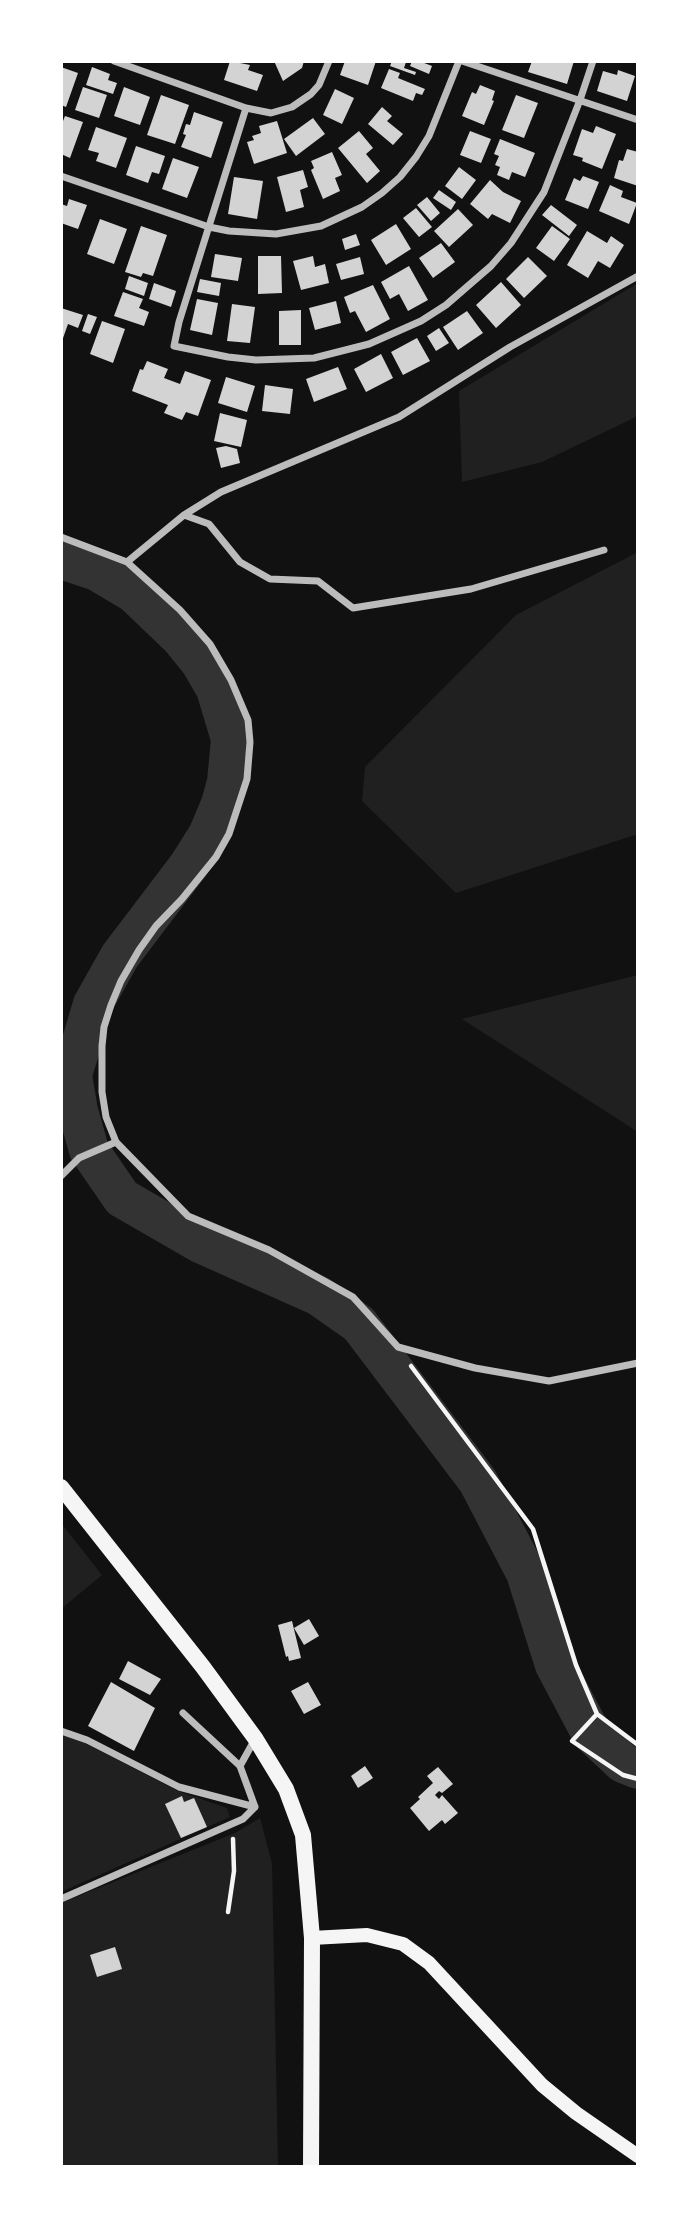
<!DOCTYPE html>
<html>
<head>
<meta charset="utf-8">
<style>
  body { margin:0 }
  #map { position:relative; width:699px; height:2228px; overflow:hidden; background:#111; font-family:Karla,sans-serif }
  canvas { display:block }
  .frame { position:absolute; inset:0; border:63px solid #fff; pointer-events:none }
</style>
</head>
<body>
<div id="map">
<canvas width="699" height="2228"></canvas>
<div class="frame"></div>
</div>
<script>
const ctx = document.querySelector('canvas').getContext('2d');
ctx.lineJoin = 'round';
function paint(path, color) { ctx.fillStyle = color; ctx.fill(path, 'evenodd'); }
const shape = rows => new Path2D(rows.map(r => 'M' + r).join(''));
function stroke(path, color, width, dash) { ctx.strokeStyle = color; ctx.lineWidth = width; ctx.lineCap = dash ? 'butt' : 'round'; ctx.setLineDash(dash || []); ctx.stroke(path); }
paint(shape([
  [638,283,638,416,542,462,462,482,459,391],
  [638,552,638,834,456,893,362,801,365,767,516,615],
  [638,975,638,1132,462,1019],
  [61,1523,102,1575,61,1609],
  [61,1734,83,1742,178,1791,227,1808,230,1817,61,1892],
  [260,1818,272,1863,278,2167,61,2167,61,1903,235,1833]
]), '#202020');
stroke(shape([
  [61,559,97,571,134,593,180,637,201,663,216,689,231,739,227,782,221,804,208,835,189,865,120,956,93,1004,72,1075,78,1111,89,1150,122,1198,200,1243,319,1296,359,1324,478,1481,526,1573,555,1665,591,1733,623,1763,638,1769]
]), '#333', 40);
paint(shape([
  [230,61,250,65,248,70,263,75,257,91,224,80],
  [274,61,304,61,302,68,283,81],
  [345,61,376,61,368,85,340,75],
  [392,61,406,62,404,68,416,72,415,75,390,66],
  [412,61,419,61,432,66,429,74,410,66],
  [532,61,574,61,567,84,528,72],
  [61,67,78,73,66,107,61,105],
  [92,67,110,74,108,80,117,83,113,94,86,85],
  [389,69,400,73,398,78,425,89,422,95,416,93,413,101,381,88],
  [618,70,635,76,627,101,597,91,603,71,617,75],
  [480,85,495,91,492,100,494,101,484,125,462,116,472,92,476,94],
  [83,87,107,95,99,118,75,110],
  [124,87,150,97,140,125,114,116],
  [335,89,354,98,342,124,323,115],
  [161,95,189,105,175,144,147,135],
  [516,95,538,103,524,138,502,130],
  [382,107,392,116,387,121,403,134,393,145,368,124],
  [194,112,223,122,211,158,181,147,186,135,183,134,186,124,190,125],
  [65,116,83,122,70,158,61,154,61,121,63,121],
  [313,118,325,134,296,156,284,139],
  [277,121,287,153,254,164,247,142,254,140,252,136,261,133,259,126],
  [596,126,616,134,602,169,582,161,583,158,573,155,582,129,593,133],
  [96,127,127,138,116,168,96,161,99,153,88,150],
  [359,131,373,148,366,154,380,171,367,183,338,148],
  [470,131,491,139,481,163,460,155],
  [500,139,535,153,525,177,512,172,509,180,497,175,500,167,495,165,499,156,494,154],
  [136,146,165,156,159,174,152,172,148,183,126,175],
  [627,149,638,152,638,186,614,178,619,160,623,161],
  [332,152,342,175,335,178,340,191,323,199,311,170,314,168,311,161],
  [173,158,199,167,187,198,162,189],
  [459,167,476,180,462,199,445,186],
  [303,170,308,187,300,190,304,207,286,212,277,177],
  [583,176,599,182,588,209,565,200,574,178,580,181],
  [234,177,263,181,257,219,228,214],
  [490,180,503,192,521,201,510,223,492,214,488,219,470,204],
  [610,185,623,191,621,197,637,203,629,224,599,211],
  [439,190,456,202,451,210,433,198],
  [427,197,440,213,431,221,417,205],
  [69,199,87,205,78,229,61,223,61,204,67,206],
  [551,205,577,225,569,236,542,215],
  [416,208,432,227,419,237,403,218],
  [458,209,473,225,449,247,434,231],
  [100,219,127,229,114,264,87,254],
  [396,224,411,249,386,265,371,240],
  [141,226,167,235,153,276,143,273,141,277,125,272],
  [552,226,570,239,554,261,536,248],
  [587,231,607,243,611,236,624,245,610,268,598,261,588,278,567,265],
  [356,234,360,245,345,250,342,239],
  [441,243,455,262,433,278,419,258],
  [215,254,242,258,238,281,211,277],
  [258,256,281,256,282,293,258,294],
  [313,256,315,267,325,264,329,283,301,290,293,261],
  [360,257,364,274,341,280,336,264],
  [528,257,547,276,524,298,506,279],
  [409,266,428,300,408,311,399,294,390,299,381,282],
  [129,276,148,283,144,296,125,289],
  [200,279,221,283,219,296,197,292],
  [501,282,521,305,496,328,476,305],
  [154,283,176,291,171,307,149,299],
  [373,285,390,319,366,332,355,311,350,313,344,297],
  [123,292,143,299,139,308,149,312,144,326,114,316],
  [197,299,218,303,212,335,190,330],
  [336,301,341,323,315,330,309,308],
  [232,304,255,307,250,343,227,341],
  [61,308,83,315,78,328,68,324,62,341],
  [301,310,301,345,279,345,279,311],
  [467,311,483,333,458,350,443,327],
  [88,314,97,317,90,334,82,331],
  [102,321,125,329,113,363,90,354],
  [439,328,449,343,436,351,427,336],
  [417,338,430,361,403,375,391,352],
  [381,354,393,378,366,392,354,369],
  [147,361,168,369,164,378,180,384,185,371,211,380,198,416,186,412,182,420,164,413,168,405,132,391,140,369,143,370],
  [338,367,347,389,314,402,306,379],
  [226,377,255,386,247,412,218,403],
  [265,385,293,389,290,414,262,411],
  [220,413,247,420,241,447,214,441],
  [226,446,237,449,240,463,221,468,216,448],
  [309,1619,319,1636,304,1645,294,1628],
  [292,1621,301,1658,289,1661,288,1656,286,1657,278,1625],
  [128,1661,161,1679,150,1695,119,1679],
  [111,1682,155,1708,134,1751,88,1726],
  [308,1682,321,1705,304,1714,291,1691],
  [365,1766,373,1778,358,1788,351,1776],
  [438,1767,453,1784,442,1793,439,1791,435,1795,439,1799,442,1795,458,1813,445,1824,442,1820,429,1831,410,1808,420,1799,418,1797,433,1783,427,1776],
  [182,1796,184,1802,194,1798,207,1827,181,1838,165,1804],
  [115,1947,122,1969,97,1977,90,1955]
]), '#d3d3d3');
stroke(shape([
  [411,1366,533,1529,576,1665,597,1714,638,1745],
  [597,1714,572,1741,623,1775,638,1779],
  [228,1912,234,1871,233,1839]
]), '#f5f5f5', 4.5);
stroke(shape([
  [114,61,246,108,271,113,292,107,311,94,319,85,329,61],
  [462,61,638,120],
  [246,108,179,322,174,346,228,357,256,360,314,358,369,344,421,321,446,305,491,266,511,243,544,192,580,100,593,61],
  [61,176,209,227,229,231,276,234,321,226,362,207,382,193,400,177,416,157,429,136,459,61],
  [184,515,209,524,240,562,270,579,318,581,353,608,471,589,604,550],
  [61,537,127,562,180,610,210,644,231,680,248,720,250,742,247,779,229,834,216,857,182,899,156,926,139,950,121,981,111,1005,104,1027,102,1046,102,1092,106,1117,116,1142,188,1216,269,1250,353,1297,398,1347,475,1368,549,1381,638,1363],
  [127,562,184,515,221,492,399,417,510,347,638,276],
  [61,1176,79,1158,116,1142],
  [183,1713,240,1766],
  [61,1731,87,1740,179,1787,255,1807],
  [61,1899,243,1819,255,1807,240,1766,255,1739]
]), '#bcbcbc', 7);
stroke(shape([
  [312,1938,367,1935,403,1944,429,1963,542,2085,576,2113,638,2156]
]), '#f5f5f5', 14);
stroke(shape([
  [61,1487,203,1667,255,1738,286,1789,303,1835,312,1938,311,2167]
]), '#f5f5f5', 16);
</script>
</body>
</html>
